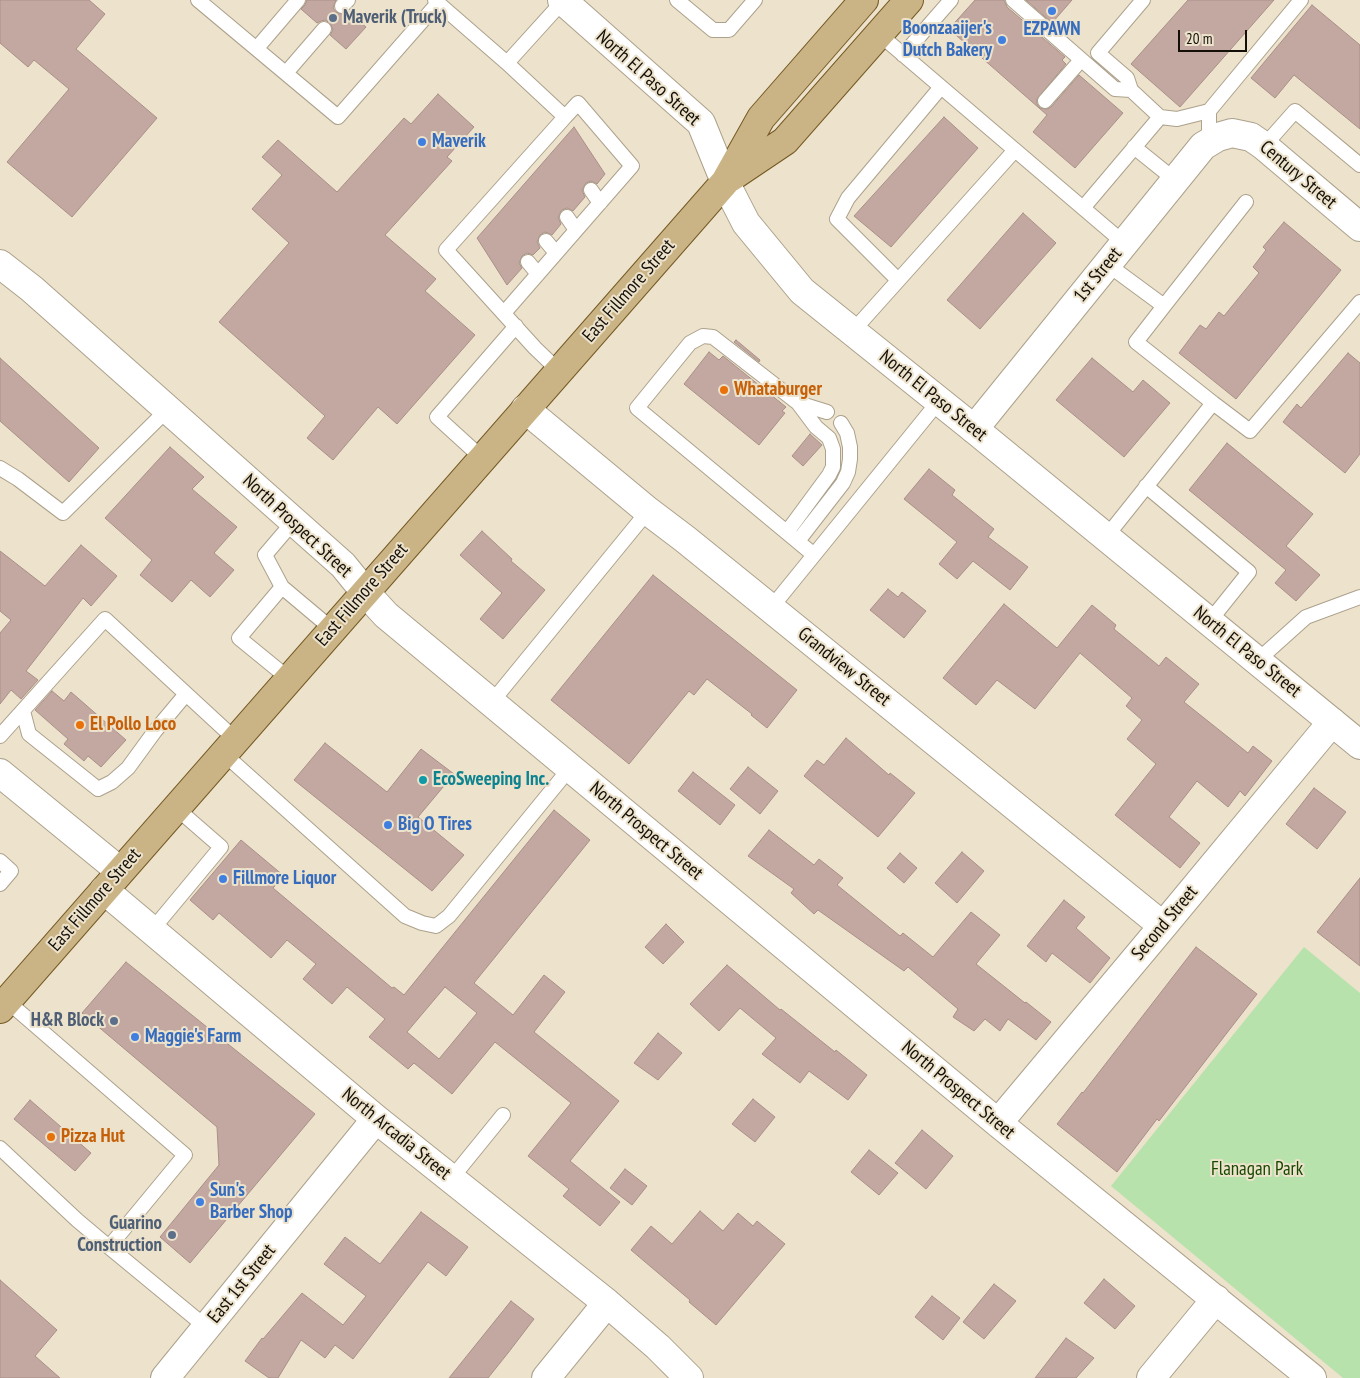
<!DOCTYPE html>
<html>
<head>
<meta charset="utf-8">
<style>
  body { margin:0 }
  #map { position:relative; width:1360px; height:1378px; overflow:hidden; background:#ede2cb; font-family:"PT Sans Narrow",sans-serif }
  canvas { display:block }
  .scale { position:absolute; left:1178px; top:30px; width:69px; height:22px; box-sizing:border-box; border:2px solid #141009; border-top:0; padding-left:6px; font-size:15px; line-height:18px; white-space:nowrap; color:#141009; -webkit-text-stroke:4px #ede2cb; paint-order:stroke }
</style>
</head>
<body>
<div id="map">
<canvas width="1360" height="1378"></canvas>
<div class="scale">20 m</div>
</div>
<script>
const ctx = document.querySelector('canvas').getContext('2d');
ctx.lineJoin = 'round';
function paint(path, color) { ctx.fillStyle = color; ctx.fill(path, 'evenodd'); }
const shape = rows => new Path2D(rows.map(r => 'M' + r).join(''));
function stroke(path, color, width, dash) { ctx.strokeStyle = color; ctx.lineWidth = width; ctx.lineCap = dash ? 'butt' : 'round'; ctx.setLineDash(dash || []); ctx.stroke(path); }
function drawText(font, color, halo, rows, align = 'center') {
  ctx.font = font + ' "PT Sans Narrow",sans-serif'; ctx.lineWidth = 4; ctx.setLineDash([]); ctx.textBaseline = 'middle'; ctx.strokeStyle = halo; ctx.fillStyle = color; for (const [text, x, y, turn = 0] of rows) {
    ctx.save(); ctx.translate(x, y); ctx.rotate((+turn || 0) * Math.PI / 180); ctx.textAlign = isNaN(turn) ? turn : align; if (halo) ctx.strokeText(text, 0, 0); ctx.fillText(text, 0, 0); ctx.restore();
  }
}
paint(shape([
  [1304,947,1360,993,1360,1378,1343,1378,1111,1186]
]), '#b8e2ac');
const building = shape([
  [0,0,89,0,105,14,76,49,157,118,72,217,7,162,69,89,34,60,28,67,0,43,0,0],
  [307,0,336,0,333,8,336,12,344,15,349,12,366,27,346,49,330,35,333,30,330,23,325,20,321,21,317,23,301,9,305,5,307,0],
  [975,0,1004,0,1007,7,1065,57,1062,60,1066,64,1037,99,1037,104,1040,108,1047,109,1051,107,1079,75,1123,113,1075,168,1033,132,1047,115,949,29,975,0],
  [1026,0,1072,0,1052,23,1026,0],
  [1188,0,1274,0,1180,107,1131,64,1188,0],
  [1312,5,1360,45,1360,129,1294,75,1275,98,1251,78,1312,5],
  [438,94,474,127,447,157,452,161,385,235,436,279,425,291,475,335,397,424,378,407,333,460,307,438,325,416,219,322,289,243,252,209,282,175,262,157,278,140,337,192,404,118,411,124,438,94],
  [944,117,978,148,891,247,854,216,944,117],
  [574,127,605,174,597,184,591,181,586,183,582,190,585,197,573,211,567,208,562,210,558,217,561,224,552,235,545,232,540,235,537,242,540,248,533,255,527,253,522,256,519,263,522,268,507,285,477,238,574,127],
  [1023,213,1056,243,980,329,947,300,1023,213],
  [1284,222,1341,270,1236,399,1179,353,1200,325,1206,329,1219,312,1224,316,1259,273,1253,267,1266,250,1263,247,1284,222],
  [736,340,760,360,759,362,734,342,736,340],
  [709,352,719,360,723,356,786,407,782,411,785,413,759,445,684,384,709,352],
  [1348,353,1360,363,1360,454,1345,473,1283,422,1297,404,1301,408,1348,353],
  [0,358,99,448,69,482,0,421,0,358],
  [1092,358,1133,392,1143,380,1170,403,1124,457,1056,400,1092,358],
  [810,434,822,445,803,466,792,456,810,434],
  [1227,443,1313,514,1286,546,1320,575,1296,601,1275,583,1286,570,1189,490,1227,443],
  [170,447,204,477,192,489,237,527,214,553,234,570,210,597,191,580,172,602,140,575,152,560,105,518,170,447],
  [929,469,955,490,952,495,994,529,988,537,1028,567,1010,590,973,561,957,579,939,564,957,542,904,499,929,469],
  [482,531,512,559,511,561,545,590,503,639,480,619,502,593,460,555,482,531],
  [81,545,117,576,91,606,83,598,26,671,38,680,21,699,11,690,0,704,0,633,11,620,0,611,0,551,45,586,81,545],
  [653,575,797,690,767,728,751,715,752,714,707,679,694,695,689,691,629,764,551,700,653,575],
  [888,589,898,597,902,592,926,611,904,638,870,610,888,589],
  [1004,604,1057,648,1092,605,1116,625,1114,629,1159,666,1166,657,1199,684,1184,702,1248,753,1253,746,1272,761,1245,796,1240,791,1228,807,1197,781,1169,817,1200,843,1180,868,1115,815,1156,764,1127,739,1142,720,1126,706,1132,698,1080,653,1035,709,997,680,976,705,943,678,1004,604],
  [52,691,64,701,71,692,126,740,101,767,88,756,84,761,64,744,68,739,35,710,52,691],
  [846,738,889,775,890,773,915,793,878,837,804,776,817,760,824,765,846,738],
  [325,743,387,792,421,749,454,774,418,817,464,855,432,891,294,780,325,743],
  [748,767,778,791,760,814,730,789,748,767],
  [693,772,735,805,720,825,678,791,693,772],
  [1314,788,1346,812,1317,849,1286,824,1314,788],
  [554,810,590,840,474,983,513,1015,544,975,565,992,534,1032,619,1101,570,1161,620,1202,600,1226,563,1196,569,1189,528,1156,571,1103,495,1042,452,1094,414,1063,408,1069,369,1037,385,1019,347,987,332,1004,303,979,316,964,287,940,271,958,219,913,213,920,190,900,241,840,284,876,273,888,392,988,394,987,404,995,554,810],
  [445,987,477,1013,439,1059,407,1032,445,987],
  [769,830,814,865,819,859,843,878,837,885,900,936,903,933,933,957,971,912,1000,935,976,964,1025,1003,1026,1002,1051,1022,1036,1040,1008,1019,1000,1031,985,1019,974,1031,953,1017,958,1009,908,967,904,971,818,910,814,914,791,893,794,889,748,856,769,830],
  [962,852,984,871,957,903,935,883,962,852],
  [900,853,917,868,904,883,887,868,900,853],
  [1360,878,1360,966,1317,932,1360,878],
  [1064,900,1085,917,1076,928,1110,958,1090,983,1052,953,1046,962,1027,946,1064,900],
  [666,924,684,942,663,964,645,947,666,924],
  [1196,947,1257,994,1159,1121,1157,1119,1117,1172,1057,1124,1082,1092,1083,1093,1196,947],
  [126,962,315,1114,190,1263,160,1237,219,1165,217,1127,82,1013,126,962],
  [727,965,780,1010,781,1009,835,1052,836,1050,867,1075,848,1100,809,1071,800,1083,762,1054,776,1038,740,1008,719,1031,690,1004,727,965],
  [658,1033,682,1053,658,1080,634,1063,658,1033],
  [753,1099,775,1117,755,1142,732,1124,753,1099],
  [30,1100,91,1153,75,1171,14,1119,30,1100],
  [922,1130,953,1156,926,1189,895,1163,922,1130],
  [869,1150,898,1173,879,1195,851,1172,869,1150],
  [625,1169,647,1186,632,1205,610,1188,625,1169],
  [700,1211,723,1231,738,1213,753,1226,757,1221,785,1244,716,1325,689,1302,690,1300,631,1250,651,1226,672,1244,700,1211],
  [421,1212,468,1247,446,1276,428,1262,353,1359,335,1345,325,1358,301,1340,278,1378,269,1378,245,1361,262,1338,263,1339,302,1293,343,1325,366,1296,324,1264,345,1237,380,1264,421,1212],
  [1104,1279,1135,1306,1115,1329,1084,1303,1104,1279],
  [0,1280,57,1330,35,1356,60,1378,0,1378,0,1280],
  [994,1284,1016,1301,984,1339,963,1322,994,1284],
  [932,1296,960,1318,943,1340,915,1317,932,1296],
  [511,1301,534,1319,508,1353,488,1378,449,1378,511,1301],
  [1066,1338,1094,1358,1076,1378,1035,1378,1066,1338]
]);
paint(building, '#c2a8a0');
stroke(building, '#a98f88', 1);
const lane = shape([
  [198,0,338,117,438,3,435,0],
  [677,0,713,30,729,30,755,0],
  [1013,0,1115,89,1131,90],
  [1143,0,1098,53,1127,78,1131,90,1160,117,1177,119,1209,111],
  [438,3,507,63,564,0],
  [342,6,348,0],
  [879,34,1124,243],
  [257,48,298,0],
  [903,55,951,0],
  [507,63,565,117,446,250,535,348,559,371],
  [286,73,324,29],
  [1045,101,1081,60],
  [1209,142,1209,111,1301,0],
  [1264,146,1295,111,1360,165],
  [1134,147,1175,180],
  [591,190,600,203],
  [1083,208,1160,117],
  [567,217,576,230],
  [546,241,556,253],
  [528,262,538,274],
  [898,280,837,219,848,198,941,87],
  [1164,306,1246,202],
  [504,313,632,166,578,103,565,117],
  [852,332,1015,150],
  [1213,403,1250,431,1360,302],
  [482,458,437,417,516,326],
  [0,468,18,479,63,513,168,409],
  [1146,486,1249,572,1209,622],
  [787,532,829,475,833,467,833,449,829,438,816,427,798,403],
  [1106,537,1213,403,1136,342,1164,306,1107,264],
  [798,541,843,483,848,472,850,459,850,447,847,433,841,423],
  [814,555,637,408,690,343,703,336,713,337,798,403,827,412],
  [282,587,332,629],
  [771,608,939,401],
  [1257,661,1306,617,1360,597],
  [288,678,239,638,282,587,265,555,294,521],
  [491,703,648,511],
  [23,711,29,734,98,789,112,782,128,768,155,731,186,694],
  [0,736,105,619,235,739],
  [223,753,405,916,422,923,436,926,449,916,570,768],
  [0,861,11,871,0,884],
  [152,930,221,847,175,807],
  [7,1001,185,1155,109,1247,206,1327],
  [0,1148,77,1220,109,1247],
  [451,1179,503,1115]
]);
const street = shape([
  [562,0,701,123,725,182],
  [0,264,32,289,343,565,365,592,386,615,998,1123,1312,1378],
  [525,409,648,511,685,539,1163,926],
  [974,429,1203,146,1218,137,1232,133,1251,137,1264,146,1360,227],
  [0,773,120,871],
  [104,890,376,1119,607,1303,658,1347,689,1378],
  [998,1123,1163,926,1332,722],
  [165,1378,376,1119],
  [546,1378,607,1303],
  [1151,1378,1216,1299]
]);
const secondary = shape([
  [725,182,746,223,802,291,974,429,1360,745]
]);
const primary = shape([
  [730,178,785,141,909,0],
  [0,1009,725,182,761,118,864,0]
]);
stroke(lane, '#aca18c', 16);
stroke(street, '#aca18c', 30);
stroke(secondary, '#aca18c', 30);
stroke(primary, '#745924', 30);
stroke(lane, '#fff', 14);
stroke(street, '#fff', 28);
stroke(secondary, '#fff', 28);
stroke(primary, '#cab384', 28);
for (const [x, y, r, color] of [
  [1052,11,5,"#3f7fe0"],
  [333,18,5,"#5c6f8a"],
  [1002,40,5,"#3f7fe0"],
  [422,142,5,"#3f7fe0"],
  [724,390,5,"#e8710a"],
  [80,725,5,"#e8710a"],
  [423,780,5,"#0f9aa8"],
  [388,825,5,"#3f7fe0"],
  [223,879,5,"#3f7fe0"],
  [114,1021,5,"#5c6f8a"],
  [135,1037,5,"#3f7fe0"],
  [51,1137,5,"#e8710a"],
  [200,1202,5,"#3f7fe0"],
  [172,1235,5,"#5c6f8a"]
]) { const dot = new Path2D(); dot.arc(x, y, r, 0, 2 * Math.PI); ctx.fillStyle = color; ctx.fill(dot); stroke(dot, '#ede2cb', 2); }
drawText('bold 19px', '#4e5e75', '#ede2cb', [
  ["Maverik (Truck)",343,18,"left"],
  ["H&R Block",104,1021],
  ["Guarino",162,1224],
  ["Construction",162,1246]
], 'right');
drawText('bold 19px', '#366cbe', '#ede2cb', [
  ["Boonzaaijer's",992,29,"right"],
  ["Dutch Bakery",992,51,"right"],
  ["EZPAWN",1052,30,"center"],
  ["Maverik",432,142],
  ["Big O Tires",398,825],
  ["Fillmore Liquor",233,879],
  ["Maggie's Farm",145,1037],
  ["Sun's",210,1191],
  ["Barber Shop",210,1213]
], 'left');
drawText('19px', '#141009', '#ede2cb', [
  ["North El Paso Street",648,78,42],
  ["Century Street",1298,175,40],
  ["1st Street",1098,275,-51],
  ["East Fillmore Street",629,291,-49],
  ["North El Paso Street",933,396,39],
  ["North Prospect Street",297,526,43],
  ["East Fillmore Street",362,595,-49],
  ["North El Paso Street",1247,652,39],
  ["Grandview Street",844,667,39],
  ["North Prospect Street",646,831,40],
  ["East Fillmore Street",95,900,-49],
  ["Second Street",1165,923,-50],
  ["North Prospect Street",958,1090,40],
  ["North Arcadia Street",396,1134,39],
  ["East 1st Street",242,1284,-51]
]);
drawText('bold 19px', '#c56008', '#ede2cb', [
  ["Whataburger",734,390],
  ["El Pollo Loco",90,725],
  ["Pizza Hut",61,1137]
], 'left');
drawText('bold 19px', '#0d838f', '#ede2cb', [
  ["EcoSweeping Inc.",433,780]
], 'left');
drawText('19px', '#164900', '#ede2cb', [
  ["Flanagan Park",1257,1170]
]);
</script>
</body>
</html>
